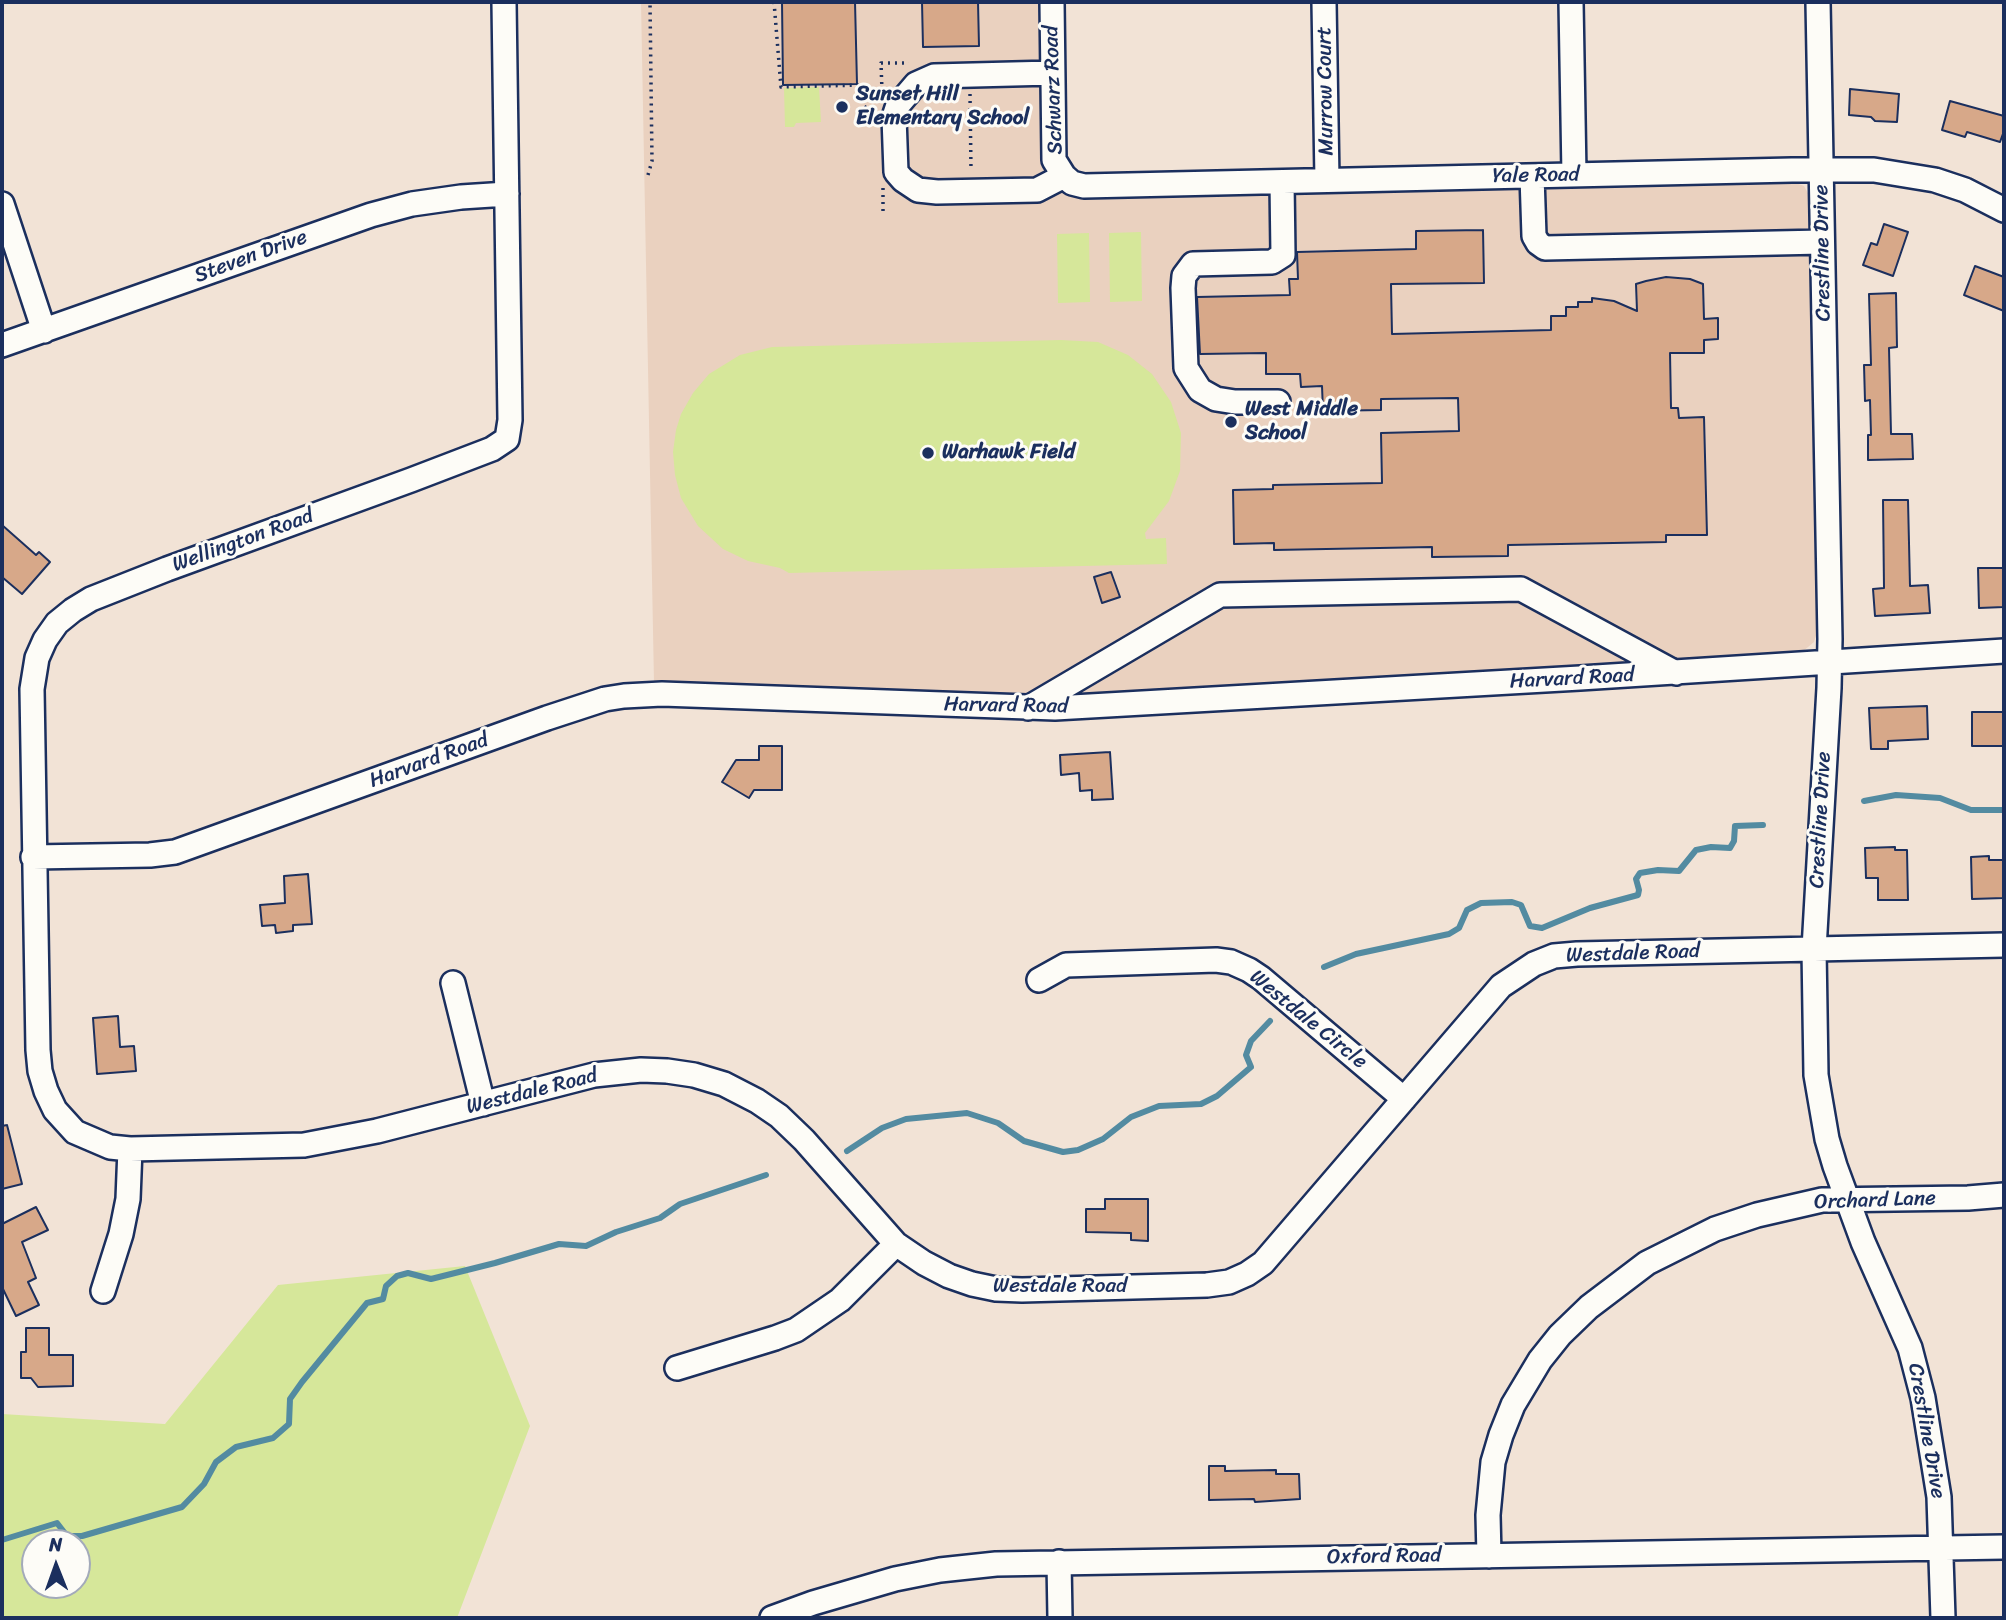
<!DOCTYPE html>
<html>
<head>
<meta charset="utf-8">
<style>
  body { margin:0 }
  #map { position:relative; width:2006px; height:1620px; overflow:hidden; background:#f2e3d6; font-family:Sriracha,sans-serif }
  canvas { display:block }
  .frame { position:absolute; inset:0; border:4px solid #1b2f5e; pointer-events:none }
  .north { position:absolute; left:21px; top:1529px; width:70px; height:70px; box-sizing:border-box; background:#fdfcf7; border:2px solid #a3aaba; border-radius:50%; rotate:359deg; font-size:19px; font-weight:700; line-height:28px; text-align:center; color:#1b2f5e }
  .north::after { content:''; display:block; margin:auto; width:24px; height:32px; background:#1b2f5e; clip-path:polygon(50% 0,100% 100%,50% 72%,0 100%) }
</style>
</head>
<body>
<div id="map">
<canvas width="2006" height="1620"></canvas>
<div class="frame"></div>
<div class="north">N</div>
</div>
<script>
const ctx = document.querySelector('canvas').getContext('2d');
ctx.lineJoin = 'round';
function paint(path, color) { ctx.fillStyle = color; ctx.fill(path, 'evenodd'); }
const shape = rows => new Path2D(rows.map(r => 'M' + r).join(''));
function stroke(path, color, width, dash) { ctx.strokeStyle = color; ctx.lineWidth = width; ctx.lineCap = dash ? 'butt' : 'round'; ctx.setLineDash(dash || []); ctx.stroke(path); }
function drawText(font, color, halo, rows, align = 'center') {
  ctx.font = font + ' Sriracha,sans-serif'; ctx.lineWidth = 6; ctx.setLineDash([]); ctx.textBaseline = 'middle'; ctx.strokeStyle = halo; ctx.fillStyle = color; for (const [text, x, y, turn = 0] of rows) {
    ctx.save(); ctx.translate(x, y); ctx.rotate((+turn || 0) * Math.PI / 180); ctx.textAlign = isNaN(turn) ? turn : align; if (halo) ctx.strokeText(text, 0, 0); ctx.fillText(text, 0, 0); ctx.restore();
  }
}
paint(shape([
  [641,2,1039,2,1041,164,1045,174,1056,187,1070,194,1081,197,1790,181,1804,186,1809,195,1817,632,1814,642,1802,652,1797,653,1029,696,654,683]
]), '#ead1bf');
paint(shape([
  [819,87,821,122,796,123,794,127,785,127,784,88],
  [1141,232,1142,301,1110,302,1109,233],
  [1089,233,1090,302,1058,303,1057,234],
  [1061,340,1098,342,1128,355,1152,374,1171,402,1181,433,1180,471,1169,501,1145,533,1146,539,1166,538,1167,564,789,573,780,568,748,561,723,549,698,526,681,498,675,475,673,452,676,430,681,414,693,393,709,374,740,355,772,347],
  [465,1266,530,1426,457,1618,2,1618,2,1414,165,1424,278,1285],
  [77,1543,77,1585,35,1585,35,1543]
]), '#d6e79a');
stroke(shape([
  [1864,801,1896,795,1940,798,1971,810,2004,810],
  [1324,967,1356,954,1449,934,1459,928,1467,910,1481,903,1512,902,1521,905,1530,926,1542,928,1590,908,1638,895,1639,890,1636,879,1640,873,1658,870,1679,871,1696,850,1711,847,1730,848,1734,841,1735,826,1763,825],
  [847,1151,882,1128,906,1119,967,1113,998,1123,1024,1141,1063,1152,1078,1150,1103,1139,1131,1117,1159,1106,1201,1104,1217,1096,1251,1067,1246,1055,1251,1041,1270,1021],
  [2,1540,57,1523,67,1536,82,1536,182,1507,204,1484,216,1462,236,1447,273,1438,289,1424,290,1399,302,1382,367,1303,383,1299,386,1286,397,1276,408,1273,431,1279,495,1263,559,1244,586,1246,616,1232,660,1218,680,1204,766,1175]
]), '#538ba1', 6);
const building = shape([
  [782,2,855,2,857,84,783,85,782,2],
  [922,2,978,2,979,46,923,47,922,2],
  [1850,89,1899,94,1897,122,1875,121,1871,117,1849,115,1850,89],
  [1950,101,2004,116,2004,131,2000,142,1967,132,1965,137,1942,130,1950,101],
  [1884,224,1908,232,1893,276,1863,265,1871,243,1877,245,1884,224],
  [1483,230,1484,283,1391,284,1392,334,1551,330,1551,316,1566,316,1566,307,1578,307,1578,302,1592,302,1592,298,1614,301,1637,311,1636,284,1646,281,1666,277,1690,279,1703,284,1704,319,1718,318,1718,339,1704,340,1704,353,1670,353,1671,408,1678,408,1679,418,1704,417,1707,535,1666,535,1666,542,1508,545,1508,556,1432,557,1432,547,1274,550,1274,543,1234,544,1233,490,1273,489,1273,485,1382,483,1381,433,1459,431,1458,398,1381,399,1381,410,1323,411,1322,386,1301,387,1300,374,1266,374,1266,353,1200,354,1197,297,1290,295,1289,279,1298,279,1297,252,1416,249,1416,231,1483,230],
  [1975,266,2004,277,2004,311,1964,295,1975,266],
  [1896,293,1897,347,1889,348,1891,434,1912,434,1913,459,1868,460,1868,435,1871,435,1870,400,1865,401,1864,365,1871,365,1869,294,1896,293],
  [1883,500,1908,500,1910,586,1928,585,1930,613,1875,616,1873,589,1884,588,1883,500],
  [2,525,36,555,39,552,50,562,22,594,2,577,2,525],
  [1978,568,2004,568,2004,607,1979,608,1978,568],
  [1111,572,1120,597,1102,603,1094,577,1111,572],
  [1927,706,1928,739,1888,741,1888,749,1871,749,1869,708,1927,706],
  [1972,712,2004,712,2004,746,1972,746,1972,712],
  [759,746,782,746,782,790,754,790,749,798,722,782,736,760,759,760,759,746],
  [1110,752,1113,799,1092,800,1092,790,1080,791,1079,773,1061,775,1060,755,1110,752],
  [1895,847,1895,850,1907,850,1908,900,1878,900,1878,878,1866,878,1865,848,1895,847],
  [1989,856,1989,860,2004,860,2004,898,1972,899,1971,857,1989,856],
  [308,874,312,924,293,925,293,931,276,933,275,925,262,926,260,905,285,903,284,876,308,874],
  [118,1016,120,1047,134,1046,136,1071,97,1074,93,1018,118,1016],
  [7,1125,22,1184,2,1189,2,1126,7,1125],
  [1105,1199,1148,1199,1148,1241,1131,1240,1131,1233,1086,1232,1086,1209,1105,1209,1105,1199],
  [36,1207,48,1230,22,1242,36,1278,28,1282,39,1305,16,1316,2,1287,2,1224,36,1207],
  [26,1328,49,1328,49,1355,73,1355,73,1386,38,1387,31,1378,21,1378,21,1352,26,1352,26,1328],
  [1209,1466,1225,1466,1225,1471,1276,1470,1276,1474,1299,1474,1300,1499,1255,1502,1254,1499,1209,1500,1209,1466]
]);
paint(building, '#d7a889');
stroke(building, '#1b2f5e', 2);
const minor = shape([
  [504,2,510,420,507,439,492,449,411,480,167,569,91,599,73,610,57,623,45,640,37,658,32,689,38,1050,40,1071,46,1091,55,1110,75,1132,110,1147,130,1149,304,1145,377,1131,594,1075,641,1070,667,1071,694,1075,724,1084,757,1101,779,1116,804,1140,896,1244,924,1263,949,1276,972,1284,996,1289,1022,1290,1207,1285,1229,1282,1247,1274,1263,1263,1501,986,1534,964,1554,956,1577,954,2004,945],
  [1052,2,1054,160,1064,176,1072,183,1084,186,1792,170,1874,170,1935,180,1965,190,2004,210],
  [1324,2,1327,180],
  [1571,2,1574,175],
  [1818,2,1830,639,1829,688,1814,949,1816,1075,1827,1139,1835,1166,1863,1242,1910,1348,1923,1398,1939,1497,1943,1618],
  [1052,73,934,76,916,84,898,105,894,117,896,172,903,180,918,190,937,192,1037,190,1064,176],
  [1532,176,1534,236,1538,243,1545,248,1822,242],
  [2,204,44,331],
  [2,345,371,215,412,204,461,197,507,194],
  [1278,402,1235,402,1216,399,1200,390,1186,368,1183,288,1184,276,1193,264,1272,262,1283,255,1282,182],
  [1028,708,1220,595,1521,589,1676,673],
  [33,857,150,855,175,852,547,718,605,699,624,696,662,694,1055,708,1580,678,2004,651],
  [1039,980,1066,965,1216,960,1231,962,1249,970,1261,978,1404,1099],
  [453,983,483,1104],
  [103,1291,121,1234,128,1199,130,1149],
  [677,1368,775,1338,796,1330,840,1300,896,1244],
  [1489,1556,1488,1515,1493,1462,1501,1435,1513,1405,1540,1360,1560,1335,1589,1307,1647,1263,1715,1229,1757,1215,1822,1200,1968,1198,2004,1195],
  [1059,1562,1060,1618],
  [772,1618,813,1603,895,1579,940,1570,996,1564,2004,1547]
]);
stroke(minor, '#1b2f5e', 28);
stroke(shape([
  [774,2,781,87,862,85,862,105,875,113],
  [882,91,881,63,909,63],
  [970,94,971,170],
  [648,175,652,161,650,2],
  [883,188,883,212]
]), '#1b2f5e', 3.5, [2, 5]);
stroke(minor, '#fdfcf7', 23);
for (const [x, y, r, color] of [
  [842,107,7,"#1b2f5e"],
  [1231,422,7,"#1b2f5e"],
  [928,453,7,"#1b2f5e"]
]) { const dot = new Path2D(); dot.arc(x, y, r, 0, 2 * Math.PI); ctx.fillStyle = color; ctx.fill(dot); stroke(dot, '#fdfcf7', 2.5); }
drawText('21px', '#1b2f5e', '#fdfcf7', [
  ["Schwarz Road",1054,90,-92],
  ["Murrow Court",1326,91,-91],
  ["Yale Road",1536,176,-1],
  ["Crestline Drive",1823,253,-91],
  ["Steven Drive",251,257,-20],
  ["Wellington Road",243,541,-20],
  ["Harvard Road",1572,679,-3],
  ["Harvard Road",1006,706,1],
  ["Harvard Road",429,761,-20],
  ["Crestline Drive",1821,820,-87],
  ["Westdale Road",1633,954,-2],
  ["Westdale Circle",1308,1020,39],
  ["Westdale Road",532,1092,-14],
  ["Orchard Lane",1875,1201,-2],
  ["Westdale Road",1060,1287],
  ["Crestline Drive",1926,1431,80],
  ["Oxford Road",1384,1557,-1]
]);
drawText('bold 21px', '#1b2f5e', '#fdfcf7', [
  ["Sunset Hill",856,95],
  ["Elementary School",856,119],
  ["West Middle",1245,410],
  ["School",1245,434],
  ["Warhawk Field",942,453]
], 'left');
</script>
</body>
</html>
